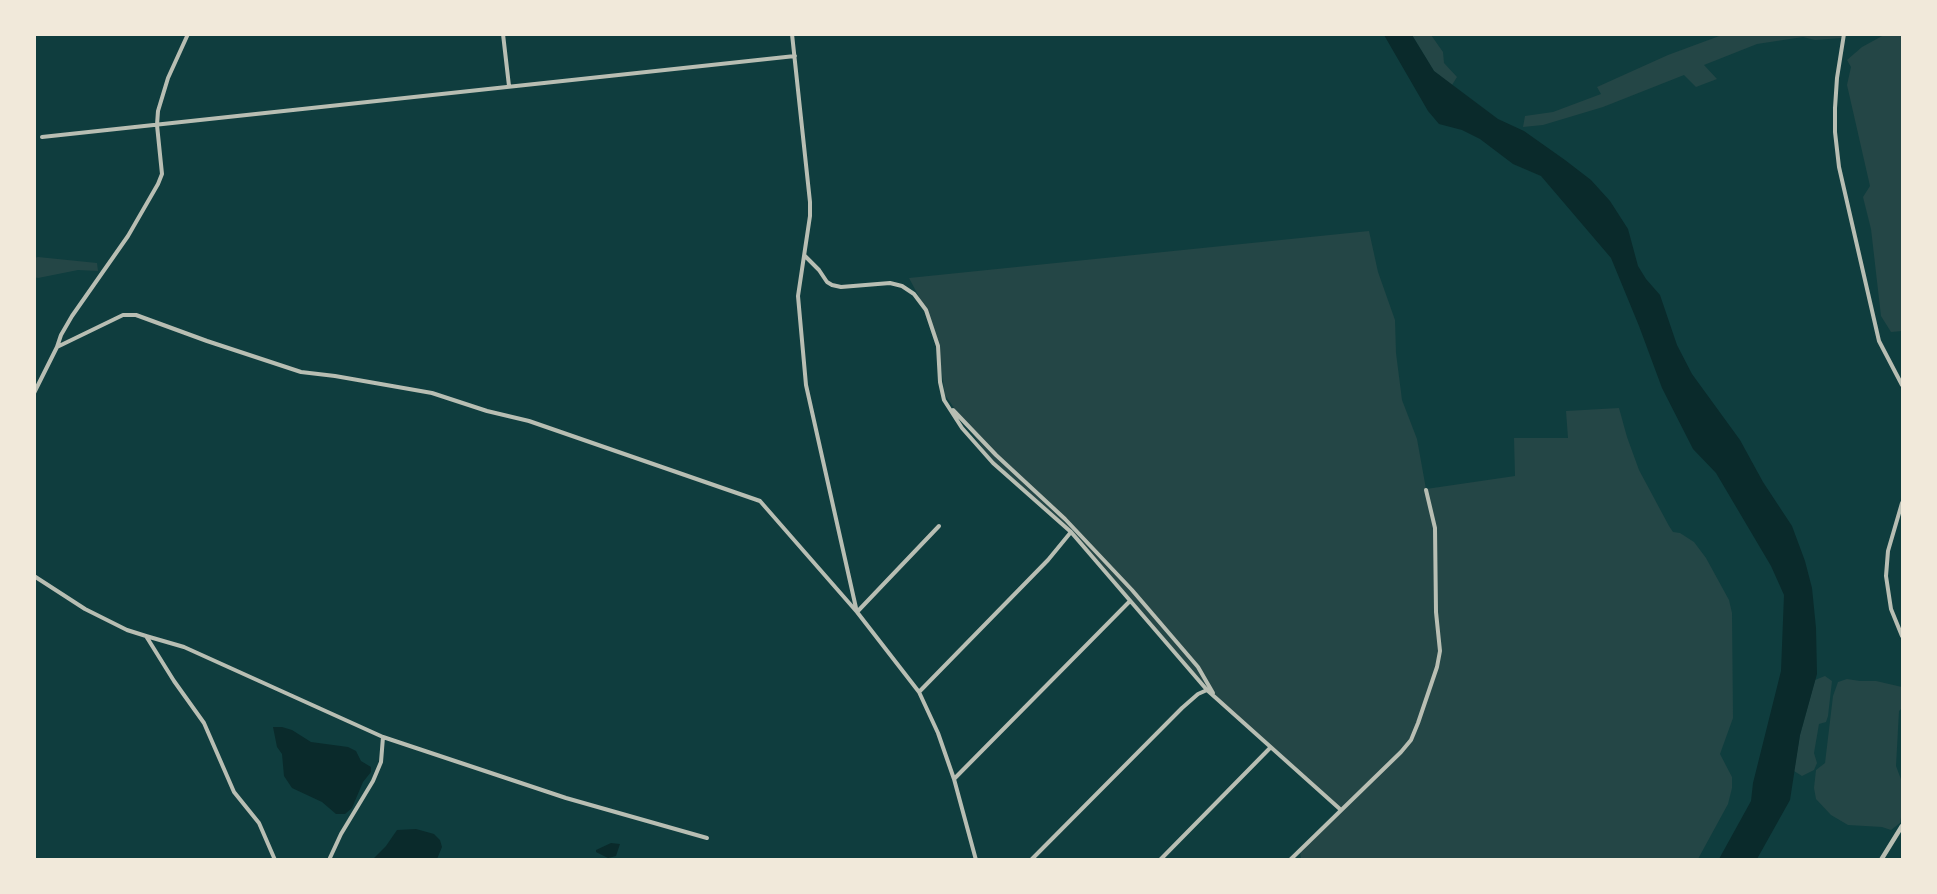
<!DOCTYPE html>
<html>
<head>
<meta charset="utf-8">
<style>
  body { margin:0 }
  #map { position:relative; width:1937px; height:894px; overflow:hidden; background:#0f3d3e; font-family:"Times New Roman",serif }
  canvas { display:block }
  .frame { position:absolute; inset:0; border:36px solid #f1e9da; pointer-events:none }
</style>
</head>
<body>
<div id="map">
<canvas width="1937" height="894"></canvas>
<div class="frame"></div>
</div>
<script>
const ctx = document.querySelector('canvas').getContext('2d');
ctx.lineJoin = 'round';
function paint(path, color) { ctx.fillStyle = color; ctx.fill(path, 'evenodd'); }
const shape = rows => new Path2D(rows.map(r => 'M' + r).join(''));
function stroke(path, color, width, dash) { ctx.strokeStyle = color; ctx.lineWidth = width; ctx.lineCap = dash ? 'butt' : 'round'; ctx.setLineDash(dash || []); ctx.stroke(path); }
paint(shape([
  [1412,35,1431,35,1443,52,1444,63,1457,77,1452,85,1434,71],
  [1722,35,1842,35,1842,38,1815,40,1803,37,1757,44,1704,65,1717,79,1696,87,1684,75,1603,107,1543,125,1523,127,1525,116,1553,112,1601,94,1597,87,1668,55],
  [1884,35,1902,35,1902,331,1891,332,1881,316,1871,229,1863,197,1870,186,1847,85,1851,67,1847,60,1862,47],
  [1369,231,1378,272,1395,320,1396,353,1402,400,1417,439,1426,489,1515,476,1514,438,1568,438,1566,411,1619,408,1627,437,1639,470,1669,526,1673,532,1680,533,1694,542,1706,558,1729,600,1732,613,1733,718,1720,754,1732,777,1732,788,1728,804,1698,859,1301,859,1300,850,1340,810,1207,690,1071,532,993,463,945,395,938,346,926,310,909,278],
  [38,257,97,263,98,271,78,270,38,278,34,277,35,258],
  [1825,676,1832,681,1828,716,1826,722,1819,724,1814,753,1817,763,1814,770,1802,776,1794,771,1800,735,1815,680],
  [1847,679,1860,681,1876,681,1902,687,1902,708,1899,711,1896,766,1902,782,1902,812,1900,823,1891,830,1882,827,1848,825,1831,815,1816,799,1814,788,1816,770,1825,763,1833,696,1838,682]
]), '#244646');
paint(shape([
  [1384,35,1412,35,1434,71,1498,119,1524,131,1565,160,1591,180,1610,201,1628,229,1638,266,1646,279,1660,295,1677,345,1692,374,1740,440,1763,482,1792,526,1805,561,1812,588,1816,628,1817,674,1800,735,1790,800,1757,859,1719,859,1751,801,1753,783,1781,671,1784,595,1771,566,1716,473,1693,449,1662,388,1639,326,1611,258,1541,176,1513,164,1480,139,1462,130,1439,124,1428,111],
  [273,727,282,727,292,730,311,742,348,747,356,751,361,761,371,767,371,772,363,782,352,808,345,814,336,814,322,802,292,788,284,776,282,754,277,747],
  [416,829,434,834,440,840,442,847,437,859,373,859,386,846,397,830],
  [611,843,620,844,616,856,608,858,596,852,596,850]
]), '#0a2a2b');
stroke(shape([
  [503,34,509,86],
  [792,34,810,202,810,216,798,296,806,385,856,608],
  [1844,34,1837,78,1835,108,1835,132,1839,167,1879,341,1902,385],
  [42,137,795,56],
  [805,256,819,270,827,282,832,285,841,287,890,283,902,286,914,294,926,310,938,346,940,382,944,400,962,428,993,463,1071,532,1207,690,1341,810],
  [57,347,61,335,72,316,128,236,158,184,162,174,157,125,158,111,168,78,188,34],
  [34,393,57,347,123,315,136,315,207,341,301,372,335,376,432,393,487,411,529,421,760,501,857,612,919,692,938,733,954,779,976,860],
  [953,410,996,455,1065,519,1132,590,1198,667,1213,693],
  [1902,503,1888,551,1886,576,1891,609,1902,636],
  [34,576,85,609,127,630,146,636,174,681,204,723,234,792,259,823,275,860],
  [857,612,939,526],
  [146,636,184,647,383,737,566,798,707,838],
  [919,692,1048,560,1071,532],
  [954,779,1130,601],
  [329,860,341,834,373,781,381,762,383,737],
  [1031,860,1182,708,1198,694,1207,690],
  [1160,860,1270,748],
  [1290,860,1401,752,1411,740,1418,723,1437,667,1440,651,1436,612,1435,528,1426,490]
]), '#b8beb3', 4);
stroke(shape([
  [1881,860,1902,826]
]), '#b8beb3', 4.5);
</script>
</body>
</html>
